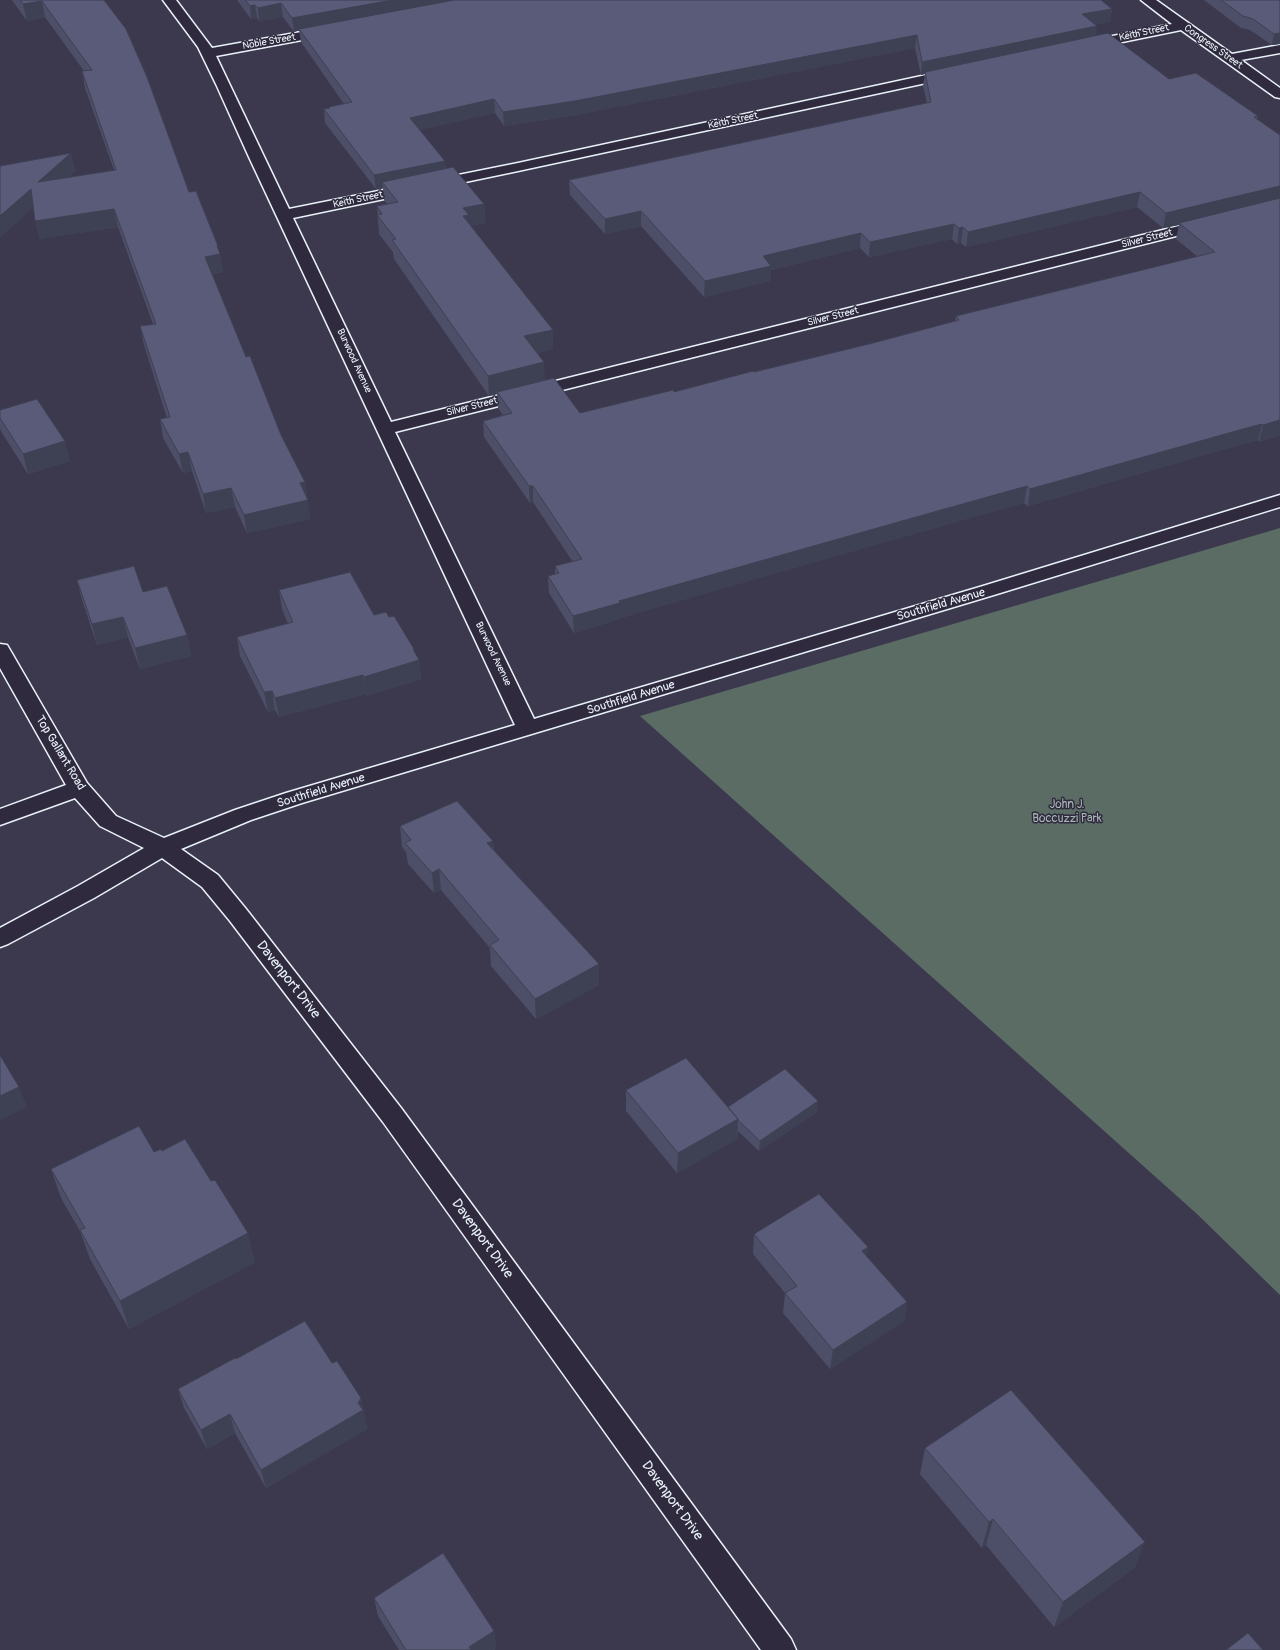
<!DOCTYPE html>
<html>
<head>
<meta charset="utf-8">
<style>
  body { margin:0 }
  canvas { display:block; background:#3c394f }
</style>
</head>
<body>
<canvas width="1280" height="1650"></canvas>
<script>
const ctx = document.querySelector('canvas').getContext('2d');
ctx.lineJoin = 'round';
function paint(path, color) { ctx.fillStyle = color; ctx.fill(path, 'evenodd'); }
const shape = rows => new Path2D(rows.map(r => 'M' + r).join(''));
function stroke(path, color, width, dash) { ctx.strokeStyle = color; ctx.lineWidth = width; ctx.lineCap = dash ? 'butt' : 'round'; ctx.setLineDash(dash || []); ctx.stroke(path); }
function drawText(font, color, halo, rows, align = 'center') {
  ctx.font = font + ' Pangolin,sans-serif'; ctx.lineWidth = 3; ctx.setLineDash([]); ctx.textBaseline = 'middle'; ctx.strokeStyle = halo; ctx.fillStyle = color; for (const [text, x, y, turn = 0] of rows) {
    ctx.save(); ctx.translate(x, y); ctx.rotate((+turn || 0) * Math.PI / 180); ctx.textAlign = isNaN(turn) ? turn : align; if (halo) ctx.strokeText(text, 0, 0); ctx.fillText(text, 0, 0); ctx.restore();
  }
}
paint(shape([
  [1280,528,1280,1295,1197,1214,640,716]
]), '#5a6c64');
const minor = shape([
  [163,0,176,0,212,48,329,27,334,28,336,31,334,34,329,35,216,56,289,209,518,163,954,69,959,70,961,73,959,76,954,77,518,171,293,218,391,422,1207,219,1212,221,1215,224,1212,227,395,432,534,719,983,586,1280,495,1280,507,997,594,302,803,251,820,181,849,218,875,246,909,401,1108,791,1639,796,1650,761,1650,383,1122,230,921,202,887,162,858,94,898,8,944,0,947,0,928,78,886,144,848,100,826,75,798,0,825,0,809,66,785,0,668,0,644,7,645,10,650,87,783,116,816,164,838,235,810,286,793,515,725,249,157,216,84,198,47,163,0],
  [1141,0,1156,0,1232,54,1280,45,1280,53,1241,60,1280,88,1280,98,1275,97,1181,30,1088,49,1083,48,1081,45,1083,42,1172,24,1141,0]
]);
stroke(minor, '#e8f1f8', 3);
paint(minor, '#2f2a3d');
paint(shape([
  [12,0,104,0,189,192,218,246,223,272,212,274,246,357,281,435,305,482,310,519,247,533,235,507,206,513,192,471,183,473,163,438,160,419,167,418,144,345,140,326,153,324,118,227,39,239,71,153,75,171,67,178,114,170,85,88,82,71,84,71,45,17,27,21],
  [237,0,1101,0,1112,9,1110,22,1096,24,1095,36,1169,79,1258,116,1257,119,1280,135,1280,435,1259,442,1258,440,1239,445,1028,506,1024,503,939,526,620,618,620,619,574,633,549,593,548,576,555,574,555,566,573,562,533,502,530,503,484,437,483,421,503,415,498,408,497,394,489,396,394,259,393,252,379,234,377,206,387,204,384,200,383,188,376,189,325,123,324,109,329,108,329,107,344,104,301,42,299,30,294,32,283,17,259,21,257,18,251,19],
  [915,48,921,75,925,74,923,86,927,103,569,180,570,195,605,234,641,226,704,297,770,281,771,270,860,248,869,257,952,239,957,244,961,243,966,247,1137,207,1163,228,1179,225,1176,239,1198,257,956,316,955,321,873,343,674,392,580,413,545,380,537,353,553,349,470,226,485,223,484,204,446,168,419,130,495,113,504,126,576,115],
  [1204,0,1280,0,1280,44,1272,45,1250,30,1241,28],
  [0,410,70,461,28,474,1,431,0,428],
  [77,580,143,592,187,635,191,656,140,669,128,637,97,645,82,600],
  [279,590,374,615,389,617,414,652,419,660,421,679,366,696,366,694,279,717,275,710,268,712,240,656,237,637,288,624,282,609],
  [400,826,493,841,494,850,599,985,536,1019,491,966,490,948,441,890,434,893,408,864,406,852,402,847],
  [626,1090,728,1107,817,1112,759,1151,738,1131,737,1139,677,1173,626,1111],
  [162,1151,255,1262,129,1329,90,1259,80,1231,61,1198,51,1169],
  [754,1234,868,1247,866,1256,907,1302,904,1321,830,1369,783,1313,785,1293,753,1254],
  [236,1359,332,1363,361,1398,367,1429,266,1488,235,1433,207,1449,184,1408,178,1389],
  [925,1448,1135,1567,1054,1627,986,1545,982,1548,920,1474],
  [374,1598,494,1631,496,1648,494,1650,399,1650,378,1616]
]), '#4d4e67');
paint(shape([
  [393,0,466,0,299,29,299,30,294,32,292,18],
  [42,1,45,17,27,21,23,4],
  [281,3,283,17,259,21,258,8],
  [255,5,257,18,251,19,250,6],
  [1112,9,1110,22,1080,27,1082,14],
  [1097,26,1095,39,925,72,925,74,921,75,922,62],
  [1280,33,1280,44,1272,45,1274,34],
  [917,35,915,48,576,115,504,126,503,112],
  [494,99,495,113,411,132,410,118],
  [71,153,75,171,42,200,38,182],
  [445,161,446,175,382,182,383,188,376,189,374,175],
  [1280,186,1280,200,1179,223,1179,225,1163,228,1166,213],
  [31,189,35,206,0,238,0,216],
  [1140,192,1137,207,966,247,968,232],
  [484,204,485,223,469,226,463,216,463,208],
  [114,209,118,227,39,239,35,221],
  [641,211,641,226,605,234,605,219],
  [954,224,952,239,869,257,870,242],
  [963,227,961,243,957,244,959,228],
  [861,233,860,248,771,270,770,281,704,297,705,281,763,256],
  [217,246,218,246,223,272,208,274,205,257],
  [553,330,553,349,525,356,524,336],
  [544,362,545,382,497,392,497,394,489,396,488,376],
  [1280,420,1280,435,1259,442,1263,425],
  [1262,424,1258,440,1239,445,1028,506,1030,489,1243,429],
  [65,441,70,461,28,474,23,454],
  [188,452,192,471,183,473,179,454],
  [305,482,310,519,247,533,244,515,300,483],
  [529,486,533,486,533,502,530,503],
  [1027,486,1024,503,620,618,620,619,574,633,573,616,619,601],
  [231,488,235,507,206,513,203,494],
  [123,617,128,637,97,645,92,624],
  [187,635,191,656,140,669,135,648],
  [413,649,414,649,415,661,419,660,421,679,366,696,364,677],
  [363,675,366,694,279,717,275,698],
  [272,691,275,710,268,712,264,692],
  [493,841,494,861,487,843],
  [439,869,441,890,434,893,432,873],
  [599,964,599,985,536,1019,535,999],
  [19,1087,27,1107,0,1120,0,1096],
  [818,1101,817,1112,759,1151,760,1141],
  [738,1119,737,1139,677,1173,678,1153],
  [248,1233,255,1262,129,1329,120,1301],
  [868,1247,865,1267,862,1251],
  [907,1302,904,1321,830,1369,833,1350],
  [361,1398,367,1429,266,1488,261,1470,358,1403],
  [230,1414,235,1433,207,1449,201,1430],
  [993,1519,986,1545,982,1548,989,1522],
  [1145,1542,1135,1567,1054,1627,1063,1602],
  [494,1631,496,1648,494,1650,470,1650,469,1647]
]), '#3e4054');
const building = shape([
  [20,0,104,0,126,29,147,77,189,192,196,191,218,246,217,246,220,254,205,257,246,357,250,356,281,435,305,482,300,483,308,500,244,515,231,488,203,494,188,452,179,454,160,419,170,417,140,326,156,324,114,209,35,221,31,189,0,216,0,166,71,153,38,182,116,170,82,71,92,70,42,1,23,4,20,0],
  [245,0,393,0,292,18,281,3,258,8,255,5,250,6,245,0],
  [454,0,1101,0,1112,9,1082,14,1097,26,922,62,917,35,575,101,503,112,494,99,410,118,445,161,374,175,324,109,330,108,329,107,352,102,299,29,454,0],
  [1221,0,1280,0,1280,33,1274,34,1253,19,1243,16,1221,0],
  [1108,33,1169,79,1196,73,1258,116,1254,117,1280,135,1280,186,1166,213,1140,192,968,232,963,227,959,228,954,224,870,242,861,233,763,256,771,266,705,281,641,211,605,219,569,180,931,102,925,72,1108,33],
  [453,167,484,204,463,208,469,215,463,216,553,330,524,336,544,362,488,376,392,240,396,239,377,215,382,214,377,206,398,202,382,182,453,167],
  [1280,198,1280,420,1263,425,1262,424,1243,429,1030,489,1027,486,941,510,619,601,620,603,573,616,548,576,559,573,555,566,582,559,533,486,529,486,483,421,512,413,497,392,554,378,580,413,673,390,674,392,753,371,754,372,873,343,959,320,956,316,1215,252,1179,223,1280,198],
  [37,399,65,441,23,454,0,418,0,410,37,399],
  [134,566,143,592,167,586,187,635,135,648,123,617,92,624,77,580,134,566],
  [350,572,374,615,386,612,389,617,394,616,414,649,413,649,419,660,364,677,363,675,275,698,272,691,264,692,237,637,293,622,279,590,350,572],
  [457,801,493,841,487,843,599,964,535,999,490,945,499,940,439,869,432,873,405,843,411,840,400,826,457,801],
  [0,1055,19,1087,0,1096,0,1055],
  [686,1058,738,1119,678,1153,626,1090,686,1058],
  [785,1069,818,1101,760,1141,738,1120,738,1119,728,1107,785,1069],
  [139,1126,154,1152,161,1149,162,1151,185,1139,211,1181,215,1180,248,1233,120,1301,80,1230,85,1228,51,1169,139,1126],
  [819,1194,868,1247,862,1251,907,1302,833,1350,785,1293,797,1286,754,1234,819,1194],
  [305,1321,332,1363,337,1361,361,1398,358,1403,363,1410,261,1470,230,1414,201,1430,178,1389,235,1358,236,1359,305,1321],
  [1011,1390,1145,1542,1063,1602,993,1519,989,1522,925,1448,1011,1390],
  [443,1553,494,1631,469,1647,471,1650,406,1650,374,1598,443,1553],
  [1248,1633,1263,1650,1226,1650,1248,1633]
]);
paint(building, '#595b78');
stroke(building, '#3e4054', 1);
drawText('10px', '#e8f1f8', '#2f2a3d', [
  ["Keith Street",1144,33,-12],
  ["Noble Street",269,42,-10],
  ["Congress Street",1213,47,35],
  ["Keith Street",733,121,-12],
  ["Keith Street",358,200,-12],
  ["Silver Street",1147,239,-14],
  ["Silver Street",833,317,-14],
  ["Burwood Avenue",354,361,65],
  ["Silver Street",472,407,-14],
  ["Burwood Avenue",493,654,64]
]);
drawText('12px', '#e8f1f8', '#2f2a3d', [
  ["Southfield Avenue",941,605,-16],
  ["Southfield Avenue",631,698,-17],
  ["Top Gallant Road",60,753,59],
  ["Southfield Avenue",321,791,-17]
]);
drawText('12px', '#a8b5b5', '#2f2a3d', [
  ["John J.",1067,805],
  ["Boccuzzi Park",1067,819]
]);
drawText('14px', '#e8f1f8', '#2f2a3d', [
  ["Davenport Drive",288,980,52],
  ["Davenport Drive",482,1239,54],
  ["Davenport Drive",672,1501,54]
]);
</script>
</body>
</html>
